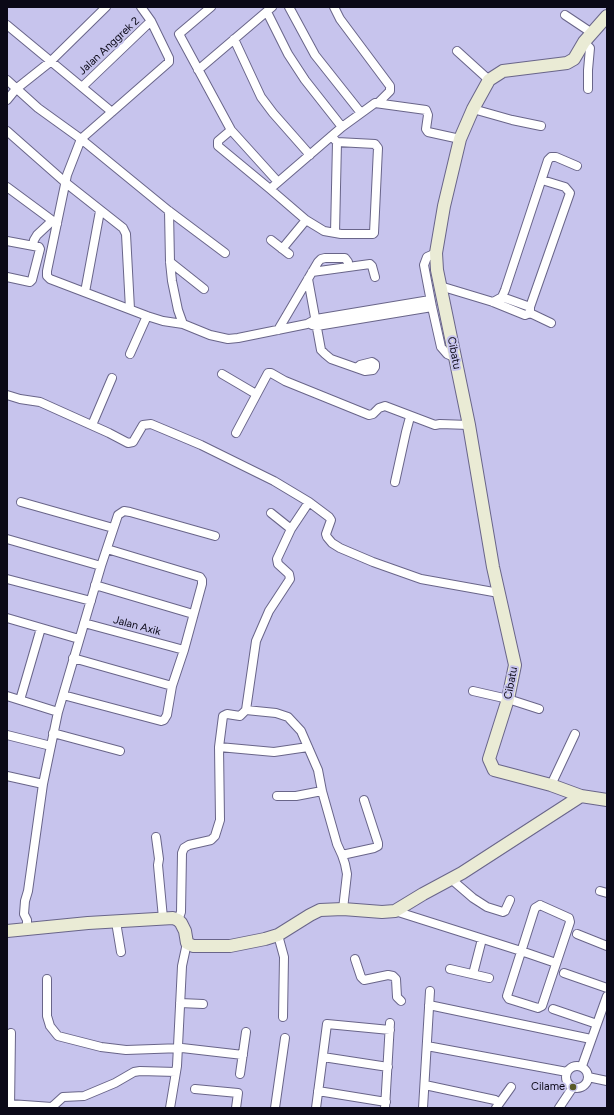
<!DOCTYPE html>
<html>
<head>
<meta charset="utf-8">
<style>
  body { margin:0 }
  #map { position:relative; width:614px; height:1115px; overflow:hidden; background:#c7c4ed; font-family:Figtree,sans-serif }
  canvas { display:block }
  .frame { position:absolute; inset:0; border:8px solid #0b0917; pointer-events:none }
</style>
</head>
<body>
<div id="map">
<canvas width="614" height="1115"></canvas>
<div class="frame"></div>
</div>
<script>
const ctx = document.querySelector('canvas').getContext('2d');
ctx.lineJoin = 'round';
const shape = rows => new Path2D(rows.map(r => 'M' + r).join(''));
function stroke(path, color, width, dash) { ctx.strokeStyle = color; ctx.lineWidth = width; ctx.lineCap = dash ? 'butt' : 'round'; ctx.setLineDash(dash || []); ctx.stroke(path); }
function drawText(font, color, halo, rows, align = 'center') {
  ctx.font = font + ' Figtree,sans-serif'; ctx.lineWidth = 4; ctx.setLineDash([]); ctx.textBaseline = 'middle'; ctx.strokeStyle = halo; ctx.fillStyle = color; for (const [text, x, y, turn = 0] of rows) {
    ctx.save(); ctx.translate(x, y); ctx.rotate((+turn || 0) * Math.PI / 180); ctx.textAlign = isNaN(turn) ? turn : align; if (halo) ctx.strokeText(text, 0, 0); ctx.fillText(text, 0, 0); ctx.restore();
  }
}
const street = shape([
  [141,7,151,21,169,58,169,62,81,139,67,175,47,271,47,276,50,279,147,316,163,321,183,324],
  [211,7,179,34,231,130,278,182],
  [289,7,315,55,361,113],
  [334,7,340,19,390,86,390,91,378,103],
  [267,12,288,54,305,80,342,127],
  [565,15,592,33],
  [7,25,112,112],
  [234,39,261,97,273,113,310,155],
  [584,42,590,48,588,70,588,89],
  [457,51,489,80],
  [198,70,272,7],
  [7,80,38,108,81,139,169,211,225,253],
  [82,87,151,21],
  [7,100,16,89,50,62,106,7],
  [473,109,512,120,541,126],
  [231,130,218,141,218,146,270,189,306,220,324,231,341,234,373,234,374,233,378,148,375,144,337,142,332,137],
  [7,131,66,183,123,228,126,234,130,309],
  [7,187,57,224],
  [270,189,342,127,375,103,426,110,428,115,426,129,428,132,460,139],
  [169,211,170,262,172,281,178,310,183,324,210,335,228,339,238,338,307,324,316,319,430,300],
  [335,233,337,142],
  [271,240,289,254],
  [7,241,39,247,40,249,32,280,30,282,7,277],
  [33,246,34,240,37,235,52,221],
  [282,249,306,220],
  [436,253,427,257,424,265,432,307,441,347,447,354,456,358],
  [170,262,204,289],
  [312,272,370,264,372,266,375,277],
  [308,279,321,350,325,354,331,359,365,371,373,370,375,367,375,364,372,362,360,365,357,368],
  [440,286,493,302,525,315,530,313,551,323],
  [85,292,100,211],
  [502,297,530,307],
  [493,302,502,297,505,290,548,160,551,157,556,157,577,166],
  [530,313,530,307,570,193,565,187,542,180],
  [312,325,317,326,432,307],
  [278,330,318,262,321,259,325,258,345,258,348,262,348,266],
  [130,354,147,316],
  [222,374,256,394],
  [7,395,20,399,40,402,109,433,128,443,133,442,143,425,151,424,163,429,201,445,274,481,309,502,329,517,331,520,326,534,327,537,332,543,340,548,373,562,421,579,499,593],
  [92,425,112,378],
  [236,433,268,373,271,373,285,381,369,415,373,414,379,408,385,406,435,425,440,424,469,425],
  [395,482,406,432,410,417],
  [21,502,113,528],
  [271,513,291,529],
  [7,539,101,566],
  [7,579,91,601],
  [95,585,193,614],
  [7,618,79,639],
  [84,623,184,650],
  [73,658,172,686],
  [473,691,508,699,539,709],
  [63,695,161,721,164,720,167,715,172,686,184,650,202,584,202,580,200,577,107,549],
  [7,696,58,712],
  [20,700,41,628],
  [246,710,256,641,269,611,290,579,289,574,278,564,277,559,291,529,309,502],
  [53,733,120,751],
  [7,735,51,746],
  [219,747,274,752,308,747],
  [7,776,43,784],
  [551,785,575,734],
  [277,796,296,796,322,791],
  [156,837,159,859,158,865,163,918],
  [342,855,374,848,378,846,378,843,364,800],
  [451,879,473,898,487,907,503,912,505,911,510,900],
  [600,891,607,893],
  [540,905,569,918,570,922,542,1006,538,1008,509,999,507,996,535,908,540,905],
  [395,911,521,951,556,963],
  [178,920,181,912,182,853,184,848,189,845,211,840,215,836,220,820,219,747,223,716,227,714,240,716,246,710,276,713,288,717,301,731,318,770,322,791,337,844,342,855,345,864,347,874,343,909],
  [116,922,121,952],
  [27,929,27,920,24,914,25,901,28,891,43,784,58,712,101,566,118,515,124,511,130,512,215,536],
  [577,934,607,946],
  [278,935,284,957,283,1017],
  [355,959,361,977,364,980,388,975,393,976,396,979,397,997,401,1001],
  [450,969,489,978],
  [564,973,607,988],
  [473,974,482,939],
  [47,979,47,1016,50,1026,58,1036,101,1047,126,1050,182,1048,243,1055],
  [180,1003,203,1004],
  [429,1005,591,1039],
  [553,1009,597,1024],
  [427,1046,567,1072],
  [323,1057,388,1067],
  [582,1066,607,996],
  '566 1077a11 11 0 1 1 22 0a11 11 0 1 1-22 0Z',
  [240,1074,246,1032],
  [588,1077,607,1081],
  [425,1085,495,1100,499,1103],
  [195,1089,238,1093,236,1108],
  [318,1091,386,1102],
  [10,1104,52,1107,63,1097,84,1096,115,1083,134,1072,140,1071,176,1072],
  [10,1108,11,1033],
  [170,1108,177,1066,182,966,187,943],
  [275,1108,285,1038],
  [316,1108,327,1024,390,1030],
  [385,1108,390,1023],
  [423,1108,430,991],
  [496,1108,511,1087],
  [559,1108,573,1087]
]);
const secondary = shape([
  [607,16,584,42,574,59,567,63,503,71,489,80,473,109,460,139,444,206,436,253,437,270,469,425,493,567,515,665,508,699,489,759,494,770,551,785,581,796,607,800],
  [7,931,88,923,173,918,178,920,181,923,185,931,187,943,193,946,230,946,265,939,278,935,310,915,320,910,343,909,382,912,395,911,423,894,462,873,581,796]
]);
stroke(street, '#696589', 10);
stroke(secondary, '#696589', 14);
stroke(street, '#fff', 8);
stroke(secondary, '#eaebd5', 12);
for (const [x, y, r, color] of [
  [573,1087,4,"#5a5b28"]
]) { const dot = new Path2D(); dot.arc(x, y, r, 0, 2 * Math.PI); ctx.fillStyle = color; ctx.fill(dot); stroke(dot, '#c7c4ed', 1.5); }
drawText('11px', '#0b0917', '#c7c4ed', [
  ["Jalan Anggrek 2",109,46,-43],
  ["Cibatu",454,353,79],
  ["Jalan Axik",137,626,15],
  ["Cibatu",511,683,-79]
]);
drawText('11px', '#0b0917', '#c7c4ed', [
  ["Cilame",565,1087]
], 'right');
</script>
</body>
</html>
